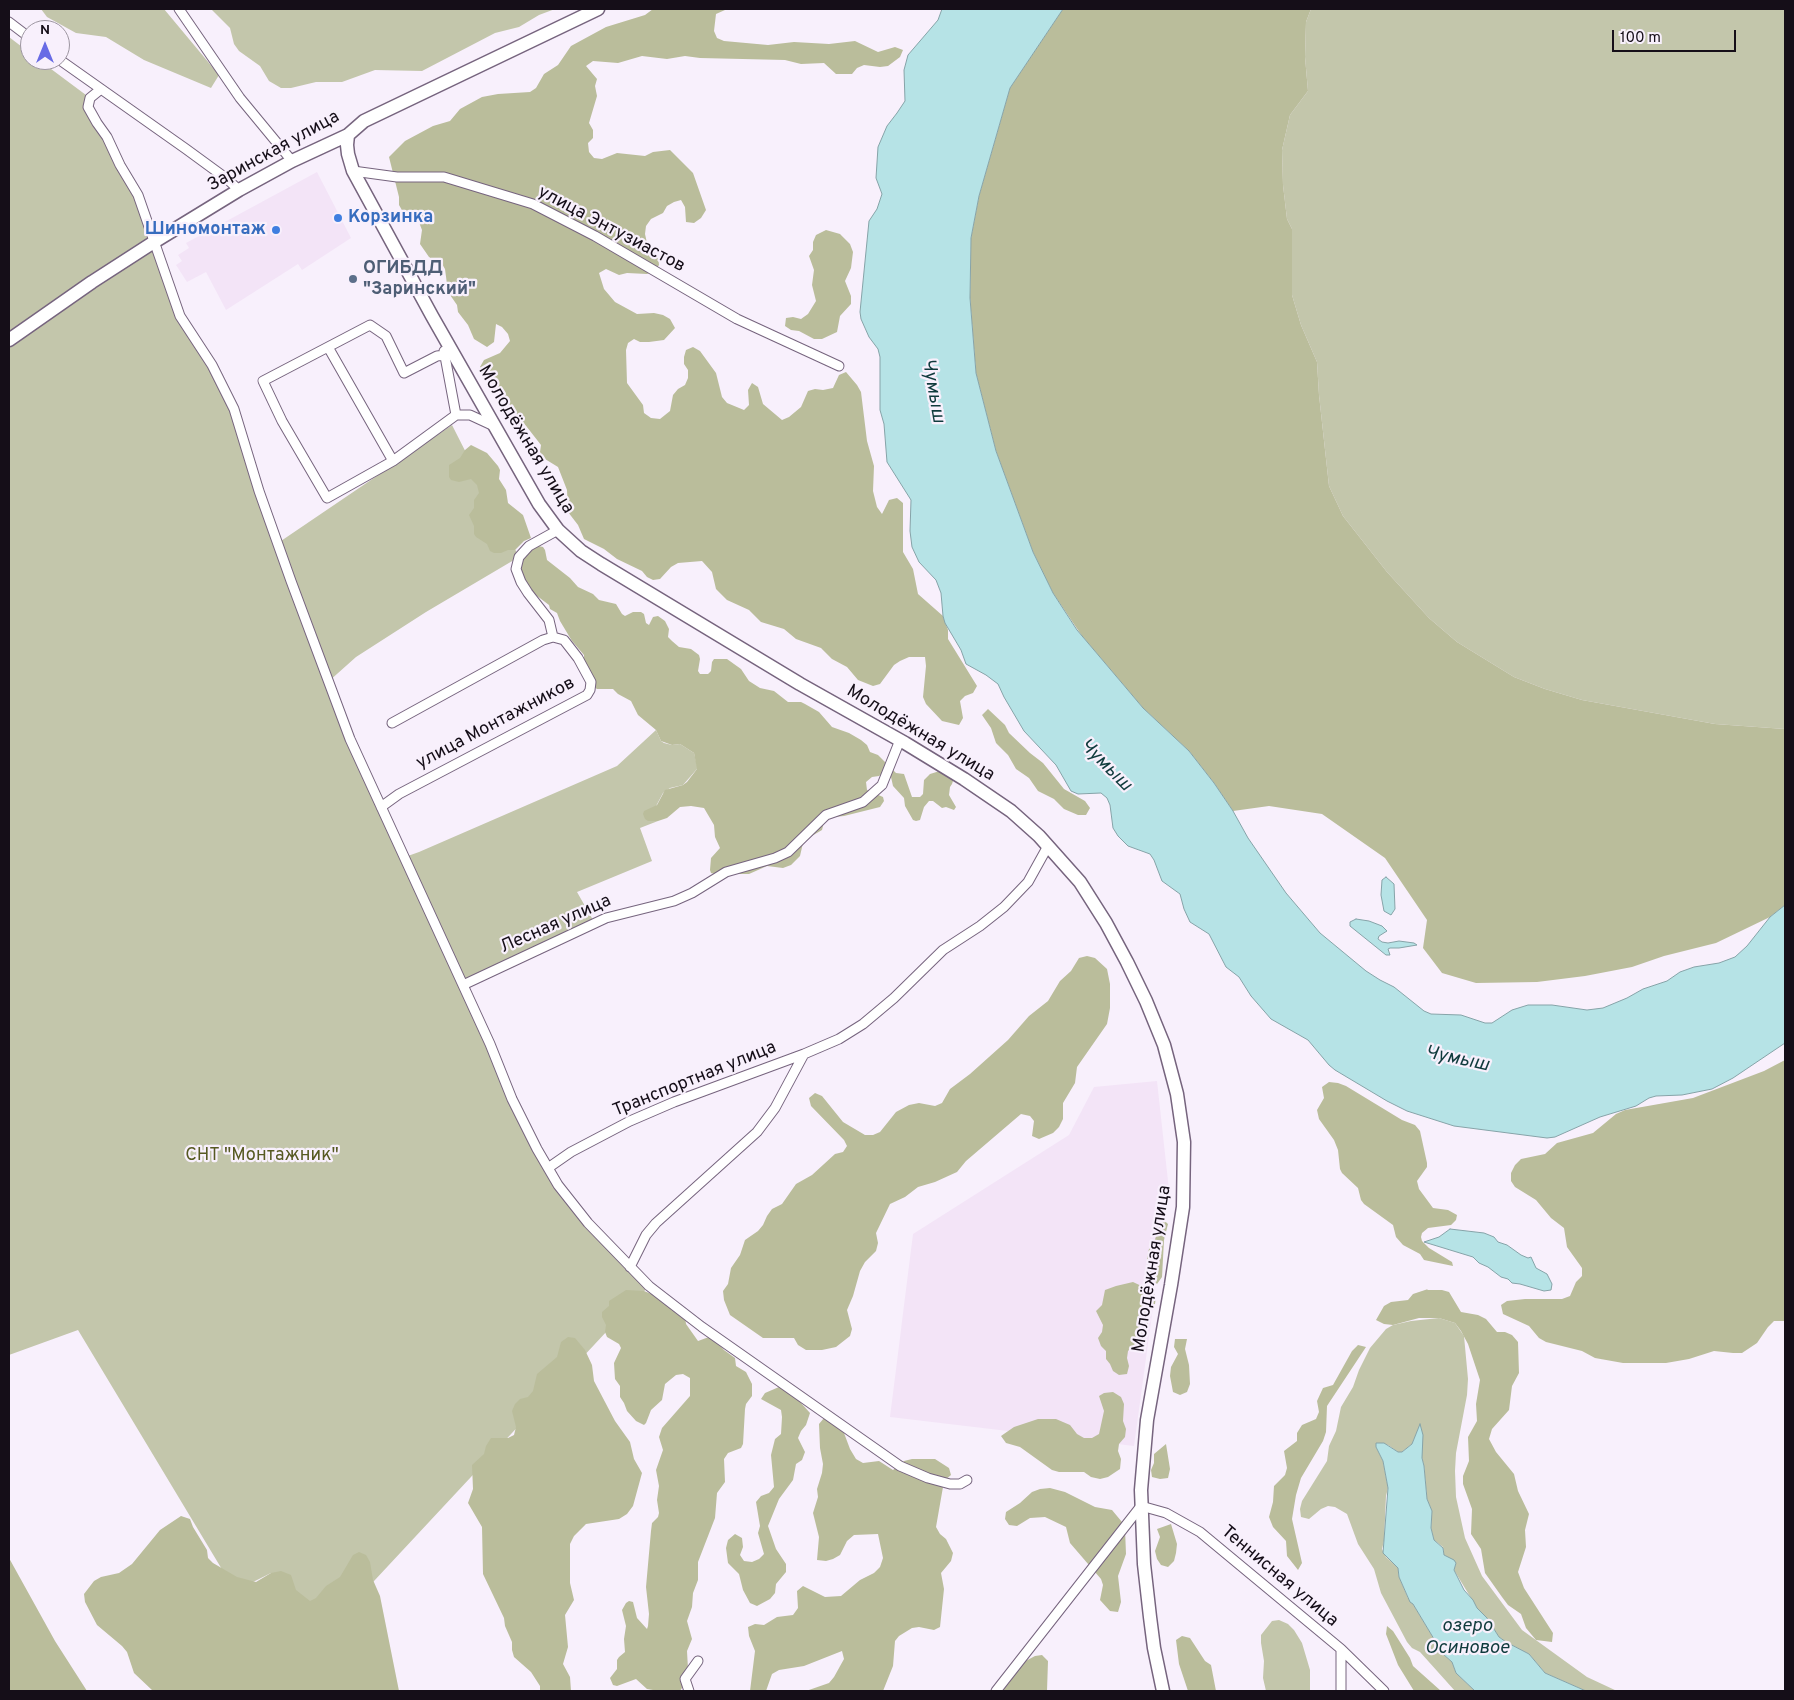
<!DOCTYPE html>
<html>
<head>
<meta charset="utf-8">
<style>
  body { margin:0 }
  #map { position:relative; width:1794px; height:1700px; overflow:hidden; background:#f8f0fc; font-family:Overpass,sans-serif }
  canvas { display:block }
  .frame { position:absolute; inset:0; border:10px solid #150e18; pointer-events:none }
  .north { position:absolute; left:20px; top:20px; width:50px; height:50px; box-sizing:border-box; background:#f8f0fc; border:1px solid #9d96a1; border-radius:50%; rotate:0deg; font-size:14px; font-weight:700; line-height:20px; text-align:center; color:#150e18 }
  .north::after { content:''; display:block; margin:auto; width:18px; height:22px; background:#686be5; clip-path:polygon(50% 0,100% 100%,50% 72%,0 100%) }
  .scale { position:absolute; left:1612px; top:30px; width:124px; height:22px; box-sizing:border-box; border:2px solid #150e18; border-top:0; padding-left:6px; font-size:15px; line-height:18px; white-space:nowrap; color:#150e18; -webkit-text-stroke:4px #f8f0fc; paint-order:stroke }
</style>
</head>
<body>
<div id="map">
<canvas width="1794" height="1700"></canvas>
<div class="frame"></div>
<div class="north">N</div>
<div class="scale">100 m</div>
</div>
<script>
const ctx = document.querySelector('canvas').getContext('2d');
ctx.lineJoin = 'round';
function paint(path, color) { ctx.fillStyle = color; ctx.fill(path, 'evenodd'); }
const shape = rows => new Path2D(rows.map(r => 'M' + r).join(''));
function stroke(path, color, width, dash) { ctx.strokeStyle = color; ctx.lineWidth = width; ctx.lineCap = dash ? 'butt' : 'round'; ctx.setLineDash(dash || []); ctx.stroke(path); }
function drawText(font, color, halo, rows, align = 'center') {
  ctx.font = font + ' Overpass,sans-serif'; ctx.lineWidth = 4.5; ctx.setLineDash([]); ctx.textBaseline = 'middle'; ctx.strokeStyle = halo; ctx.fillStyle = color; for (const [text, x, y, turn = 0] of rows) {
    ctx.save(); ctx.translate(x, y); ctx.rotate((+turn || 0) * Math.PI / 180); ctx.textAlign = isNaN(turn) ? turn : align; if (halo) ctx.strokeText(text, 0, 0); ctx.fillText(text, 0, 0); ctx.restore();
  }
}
paint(shape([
  [317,172,351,238,302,270,298,264,226,310,206,272,187,282,176,265,182,261,178,255,189,248,186,243],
  [1157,1081,1169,1190,1134,1446,890,1417,913,1234,1069,1135,1094,1087]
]), '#f3e4f7');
paint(shape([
  [41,9,164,9,219,75,211,88,144,60,106,37,76,33,47,17],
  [211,9,555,9,539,15,519,27,495,33,422,71,375,70,342,82,316,82,291,88,281,88,269,81,260,66,239,51,234,44,230,28],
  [1311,9,1785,9,1785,729,1715,724,1582,700,1545,689,1514,677,1457,642,1429,618,1387,572,1343,516,1329,486,1319,395,1317,362,1301,325,1292,295,1292,229,1287,219,1283,185,1282,150,1290,115,1308,91,1305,57,1306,22],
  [9,37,30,53,30,60,39,60,90,98,88,103,138,195,171,290,234,409,278,543,452,425,519,557,426,612,356,657,328,682,405,857,419,852,617,766,656,730,661,741,664,743,672,745,680,744,694,753,697,765,697,769,683,785,670,788,663,793,648,821,658,821,640,828,652,861,577,892,597,927,464,988,558,1185,649,1286,333,1625,271,1573,235,1591,78,1330,9,1355],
  [1439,1318,1455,1323,1464,1336,1468,1379,1467,1395,1456,1453,1455,1471,1456,1497,1465,1538,1482,1576,1522,1630,1587,1677,1617,1691,1586,1691,1545,1673,1529,1654,1506,1642,1499,1637,1487,1618,1477,1608,1454,1570,1456,1563,1444,1555,1443,1547,1434,1540,1431,1528,1432,1511,1427,1499,1424,1466,1422,1458,1420,1425,1412,1444,1402,1452,1398,1452,1388,1445,1376,1443,1376,1447,1383,1461,1388,1488,1386,1496,1384,1541,1382,1549,1386,1557,1398,1568,1399,1577,1408,1598,1413,1604,1443,1654,1452,1662,1456,1673,1475,1691,1455,1691,1420,1652,1412,1648,1407,1642,1381,1593,1374,1569,1358,1544,1347,1514,1335,1507,1328,1506,1321,1509,1309,1519,1301,1517,1300,1509,1302,1501,1327,1461,1329,1446,1336,1431,1341,1407,1353,1387,1359,1370,1370,1348,1386,1329,1393,1325,1411,1321],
  [1279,1620,1288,1624,1294,1630,1302,1643,1310,1670,1310,1691,1266,1691,1263,1678,1264,1661,1261,1643,1261,1635,1272,1621]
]), '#c3c6ab');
paint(shape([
  [653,9,741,9,725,10,716,14,714,31,717,38,724,41,768,45,794,42,829,44,855,41,878,52,895,47,903,50,900,57,888,66,880,67,864,65,857,68,852,74,836,74,824,63,801,64,785,60,700,58,685,56,667,59,642,56,618,63,593,61,586,66,597,79,595,86,597,96,589,123,593,130,593,138,588,143,589,152,594,158,602,159,617,153,645,156,653,152,670,150,693,173,706,210,701,218,694,223,686,222,685,207,681,200,674,202,667,206,663,213,651,219,646,226,645,234,647,243,658,256,659,265,655,271,647,274,627,273,619,275,606,269,599,273,604,289,615,302,637,314,654,313,663,315,670,319,675,328,664,340,649,342,640,342,634,339,628,343,626,350,627,383,643,405,644,413,651,418,660,419,670,411,673,395,678,389,685,385,688,378,688,370,684,364,684,357,686,350,693,347,700,351,716,373,722,397,727,403,744,410,749,405,748,390,752,383,758,387,763,404,782,420,789,417,801,407,808,391,815,389,823,390,833,388,839,375,846,372,857,385,861,392,867,441,874,466,873,491,877,507,882,514,889,500,897,498,903,503,903,552,913,569,918,594,943,616,948,630,948,639,977,686,973,693,965,696,960,701,963,718,959,725,942,721,926,704,923,697,926,666,925,657,909,657,900,661,894,665,880,684,873,686,858,680,847,667,832,659,821,648,796,639,784,629,761,622,749,610,727,600,716,589,712,572,702,561,678,563,671,567,660,579,653,580,647,577,642,571,617,559,604,549,584,539,578,525,568,512,567,490,558,467,545,459,540,452,541,445,480,367,484,360,500,353,510,341,508,334,502,327,496,324,494,342,487,347,474,339,468,325,458,312,457,305,448,292,445,269,442,264,429,257,420,244,422,230,417,217,403,212,399,205,399,197,389,157,405,141,433,126,450,121,460,109,482,97,498,94,530,92,536,88,544,74,558,65,571,46,606,27,645,15],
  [1063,9,1311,9,1306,22,1305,57,1308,91,1290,115,1282,150,1283,185,1287,219,1292,229,1292,295,1301,325,1317,362,1319,395,1329,486,1343,516,1387,572,1429,618,1457,642,1514,677,1545,689,1582,700,1715,724,1785,729,1785,905,1770,917,1716,943,1664,956,1632,967,1585,976,1537,982,1476,983,1442,973,1423,948,1427,920,1385,858,1322,814,1269,806,1233,811,1214,783,1189,751,1143,708,1082,636,1053,593,1033,552,996,451,976,373,970,298,971,238,979,196,1010,88],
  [826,230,840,234,850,244,853,252,851,268,845,281,851,296,851,304,840,316,837,332,822,339,814,339,799,331,791,330,785,326,786,318,793,317,801,319,808,314,816,301,812,285,814,270,809,256,813,250,813,242,816,235],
  [471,445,487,453,498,466,500,470,499,479,506,490,508,503,523,515,531,538,524,541,515,550,508,550,501,553,494,553,490,551,487,544,476,537,474,534,474,526,469,515,474,508,474,500,479,493,477,485,471,479,459,482,451,480,449,477,449,465,460,458,465,450],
  [534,545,543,547,545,550,547,560,570,578,578,587,593,594,599,600,616,604,622,614,625,616,633,612,641,612,644,614,646,623,649,625,653,617,658,616,665,621,669,629,668,637,672,641,679,647,691,649,699,655,700,659,698,671,700,674,708,674,711,671,712,662,714,659,727,659,741,669,749,681,760,688,774,691,788,702,801,702,805,704,819,712,832,727,849,733,861,740,867,745,870,752,878,755,896,773,904,774,912,797,920,797,923,794,924,780,930,774,943,770,949,773,953,781,952,784,950,787,949,795,956,807,954,810,946,807,942,808,933,801,929,801,924,807,920,820,916,821,913,820,905,806,904,798,893,786,891,777,885,772,879,776,872,777,866,782,867,790,883,797,884,801,880,807,844,816,825,818,822,830,810,837,803,843,800,856,791,865,783,868,767,866,749,874,740,874,731,871,715,874,711,873,710,870,711,858,720,848,715,837,714,825,704,808,691,806,680,807,667,818,658,821,648,821,645,819,643,814,644,811,657,805,665,790,683,785,687,782,697,769,694,753,680,744,672,745,661,741,656,730,638,715,631,701,618,694,613,689,597,689,594,687,584,668,584,655,572,641,560,621,557,613,550,609,549,605,524,586,520,566,523,560,523,552],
  [988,709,1005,725,1009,733,1030,753,1043,763,1064,789,1085,801,1090,808,1086,815,1078,815,1064,809,1054,799,1038,791,1029,778,1016,769,1008,755,996,743,991,728,982,715],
  [1087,956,1095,958,1107,969,1110,984,1110,1008,1107,1024,1077,1067,1075,1083,1063,1103,1063,1119,1059,1127,1053,1133,1039,1139,1032,1136,1034,1121,1030,1116,1021,1114,966,1161,957,1172,935,1182,918,1187,905,1197,890,1204,876,1233,878,1243,876,1251,865,1262,860,1271,853,1296,847,1310,852,1329,850,1336,836,1347,822,1350,806,1350,798,1345,794,1338,763,1338,730,1315,724,1300,723,1291,728,1284,731,1268,740,1255,745,1240,758,1231,763,1225,767,1216,772,1209,782,1204,796,1184,812,1175,835,1154,843,1152,847,1146,844,1140,811,1106,809,1098,815,1093,822,1096,843,1122,865,1135,873,1135,880,1132,896,1112,909,1105,919,1103,935,1106,942,1103,950,1089,970,1074,1008,1040,1029,1016,1048,1001,1060,981,1071,971,1079,958],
  [1785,1060,1785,1321,1774,1321,1768,1327,1757,1343,1742,1353,1733,1353,1714,1351,1689,1359,1666,1363,1623,1363,1595,1358,1582,1351,1546,1342,1539,1338,1529,1326,1503,1314,1501,1305,1507,1301,1525,1299,1562,1299,1570,1296,1576,1282,1582,1276,1582,1268,1567,1247,1564,1228,1551,1218,1536,1200,1515,1187,1511,1181,1511,1173,1515,1165,1521,1159,1545,1154,1557,1143,1593,1133,1616,1114,1625,1110,1693,1098,1764,1071],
  [1329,1082,1338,1083,1346,1086,1402,1120,1415,1125,1420,1131,1427,1163,1427,1167,1417,1181,1419,1189,1433,1208,1448,1210,1457,1215,1456,1220,1451,1225,1428,1228,1422,1233,1421,1237,1422,1241,1429,1248,1452,1262,1453,1266,1424,1260,1420,1254,1403,1245,1396,1237,1393,1225,1364,1204,1361,1200,1358,1188,1342,1173,1340,1169,1338,1150,1334,1140,1319,1119,1317,1110,1324,1098,1322,1087],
  [1158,1215,1168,1224,1164,1240,1162,1277,1157,1284,1151,1280,1148,1273,1147,1257,1149,1249,1154,1242,1157,1234,1154,1227],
  [1133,1282,1150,1290,1156,1296,1155,1304,1148,1308,1148,1325,1146,1333,1128,1351,1127,1358,1129,1366,1127,1374,1119,1375,1113,1371,1110,1364,1106,1359,1106,1351,1101,1346,1098,1338,1102,1332,1103,1325,1096,1311,1102,1305,1105,1290,1116,1286],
  [1428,1289,1427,1290,1442,1290,1449,1292,1461,1312,1478,1315,1486,1319,1497,1332,1505,1332,1512,1335,1518,1342,1519,1373,1512,1386,1509,1410,1492,1429,1489,1439,1496,1452,1514,1474,1518,1491,1529,1514,1525,1530,1526,1547,1518,1572,1524,1588,1553,1633,1552,1642,1536,1640,1526,1628,1521,1614,1508,1605,1502,1597,1485,1573,1481,1549,1471,1534,1472,1509,1463,1484,1463,1476,1469,1461,1468,1437,1477,1421,1476,1404,1480,1380,1468,1344,1461,1331,1455,1323,1439,1318,1419,1318,1393,1325,1384,1324,1376,1320,1384,1306,1391,1302,1408,1300,1413,1294],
  [626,1290,644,1291,664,1299,685,1316,686,1324,698,1341,709,1337,716,1341,724,1350,735,1358,736,1366,746,1372,752,1384,752,1396,746,1404,745,1409,743,1444,741,1448,728,1453,724,1459,725,1482,717,1493,715,1518,698,1562,698,1580,693,1593,692,1607,687,1621,692,1639,687,1651,688,1669,682,1680,682,1688,680,1691,659,1691,647,1689,636,1679,617,1686,613,1685,610,1678,617,1669,617,1660,619,1657,625,1652,624,1639,626,1626,622,1610,626,1603,629,1601,633,1602,637,1618,647,1629,648,1626,649,1614,646,1587,651,1531,652,1523,658,1517,659,1513,657,1500,659,1486,656,1470,663,1450,659,1437,662,1428,690,1396,690,1378,683,1374,676,1375,665,1384,662,1400,651,1410,646,1423,644,1425,636,1421,627,1411,624,1403,620,1397,620,1386,615,1379,614,1363,621,1348,619,1344,607,1337,605,1332,606,1325,602,1317,602,1312,609,1306,609,1301],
  [568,1337,575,1338,585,1350,592,1365,594,1381,615,1421,630,1442,634,1459,642,1473,633,1506,627,1514,619,1519,586,1524,574,1536,570,1544,570,1583,574,1600,565,1615,568,1647,563,1664,570,1677,571,1691,540,1691,540,1686,531,1672,514,1657,512,1650,512,1642,505,1626,504,1618,483,1574,482,1527,468,1503,473,1489,472,1465,484,1454,486,1446,491,1438,508,1438,514,1435,516,1427,512,1411,515,1404,520,1399,528,1397,533,1391,537,1374,557,1357,561,1342],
  [1175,1339,1187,1339,1185,1349,1189,1365,1190,1384,1187,1392,1180,1395,1173,1392,1170,1376,1171,1367,1178,1354,1174,1347],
  [1358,1345,1366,1347,1327,1406,1326,1432,1323,1441,1301,1478,1296,1495,1292,1519,1302,1563,1298,1570,1287,1556,1286,1541,1273,1527,1269,1517,1273,1502,1274,1486,1285,1475,1287,1468,1284,1451,1297,1441,1297,1433,1302,1425,1316,1419,1319,1412,1317,1401,1323,1388,1333,1385,1352,1351],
  [779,1387,793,1394,810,1413,806,1425,801,1431,798,1438,805,1452,802,1460,796,1464,793,1480,779,1499,768,1526,776,1549,786,1564,786,1572,776,1584,775,1593,770,1599,757,1606,750,1603,743,1590,739,1574,728,1563,726,1548,728,1540,735,1534,742,1538,743,1547,740,1555,744,1561,752,1562,759,1559,764,1554,758,1533,760,1526,756,1502,761,1496,769,1493,774,1487,771,1455,775,1439,781,1434,782,1417,781,1410,761,1399,765,1393],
  [1113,1392,1121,1397,1124,1404,1123,1421,1126,1429,1125,1437,1119,1444,1118,1451,1121,1459,1120,1469,1108,1477,1100,1479,1091,1477,1084,1472,1059,1472,1052,1470,1020,1447,1006,1443,1001,1436,1014,1427,1038,1419,1056,1419,1070,1425,1077,1434,1084,1438,1092,1438,1099,1434,1104,1411,1099,1396,1104,1393],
  [824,1418,832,1419,839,1424,844,1433,850,1449,856,1459,863,1463,879,1461,893,1470,904,1461,912,1459,935,1459,949,1468,951,1475,945,1480,943,1487,936,1527,940,1534,946,1539,953,1553,951,1561,941,1573,944,1589,940,1627,934,1630,919,1627,912,1628,899,1636,895,1641,893,1666,883,1691,806,1691,829,1683,834,1677,844,1659,842,1651,804,1666,779,1670,772,1674,766,1691,750,1691,755,1651,749,1636,748,1627,755,1624,764,1625,777,1617,793,1615,798,1608,797,1591,803,1586,825,1597,841,1596,860,1580,874,1573,880,1567,883,1558,878,1534,854,1535,847,1541,840,1555,833,1559,826,1561,817,1560,819,1537,813,1513,818,1497,817,1489,822,1473,823,1464,820,1448,819,1424],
  [1166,1444,1170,1469,1168,1478,1160,1479,1152,1477,1151,1470,1154,1463,1154,1454],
  [1050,1488,1065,1492,1095,1507,1112,1510,1122,1522,1125,1529,1126,1554,1118,1576,1121,1602,1118,1612,1110,1611,1100,1600,1103,1585,1101,1579,1070,1543,1066,1527,1045,1517,1030,1518,1017,1526,1009,1525,1005,1519,1006,1512,1020,1503,1032,1492,1040,1489],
  [181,1516,190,1519,193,1527,207,1550,208,1558,213,1563,237,1577,256,1582,271,1573,281,1571,291,1575,296,1590,310,1601,316,1598,326,1586,340,1577,353,1555,359,1552,366,1555,370,1562,373,1580,380,1596,399,1691,153,1691,134,1673,127,1652,122,1646,97,1625,85,1602,84,1594,94,1581,101,1577,119,1573,132,1564,160,1530],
  [1171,1524,1177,1544,1176,1553,1174,1561,1168,1567,1161,1565,1157,1559,1155,1551,1160,1537,1157,1529],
  [9,1558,55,1641,87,1691,9,1691],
  [1387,1626,1393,1631,1410,1658,1413,1666,1441,1691,1414,1691,1398,1665,1386,1634],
  [1182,1636,1190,1638,1205,1661,1211,1665,1216,1691,1188,1691,1179,1664,1176,1640],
  [1042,1655,1048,1661,1047,1691,1001,1691,1009,1683,1015,1669,1020,1664,1035,1656]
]), '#babd9b');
const water = shape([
  [942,9,1063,9,1010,88,979,196,971,238,970,298,976,373,996,451,1033,552,1053,593,1077,630,1127,689,1143,708,1189,751,1214,783,1233,811,1248,838,1286,893,1320,933,1366,971,1380,980,1394,987,1424,1011,1431,1014,1461,1015,1485,1023,1492,1023,1512,1010,1528,1005,1552,1005,1587,1010,1603,1008,1627,998,1643,989,1667,981,1680,972,1694,967,1719,963,1735,957,1747,946,1770,917,1785,905,1785,1043,1733,1078,1712,1089,1682,1095,1656,1096,1649,1098,1636,1106,1600,1117,1555,1137,1547,1138,1454,1126,1407,1111,1387,1101,1335,1070,1329,1065,1308,1040,1271,1019,1251,996,1239,977,1226,967,1209,934,1190,922,1184,909,1180,894,1162,881,1154,860,1150,854,1128,846,1118,836,1113,828,1110,805,1107,798,1101,793,1078,794,1071,791,1056,765,1024,731,1004,697,998,684,986,675,966,664,961,650,945,623,943,616,941,593,936,580,919,562,912,547,910,531,911,500,887,462,884,424,880,410,880,357,878,349,869,337,861,319,860,312,869,221,877,209,882,194,876,178,878,147,887,126,897,113,905,101,904,70,908,55,938,20,942,9],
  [1386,877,1394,884,1395,909,1391,915,1384,911,1381,895,1382,880,1386,877],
  [1356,919,1369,921,1382,926,1387,931,1379,936,1378,939,1382,942,1388,943,1399,941,1414,943,1417,945,1399,948,1390,948,1388,949,1390,955,1386,955,1350,926,1350,922,1356,919],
  [1450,1229,1484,1233,1494,1237,1498,1242,1507,1245,1521,1255,1528,1258,1531,1257,1536,1268,1547,1274,1552,1284,1551,1290,1544,1291,1520,1284,1512,1283,1508,1279,1501,1277,1488,1267,1479,1263,1473,1257,1424,1242,1439,1237,1450,1229],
  [1420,1424,1423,1435,1422,1458,1424,1466,1427,1499,1432,1511,1431,1528,1434,1540,1443,1548,1444,1555,1454,1560,1456,1563,1454,1570,1464,1590,1473,1600,1477,1608,1487,1618,1499,1637,1506,1642,1529,1654,1545,1673,1586,1691,1475,1691,1456,1673,1452,1662,1443,1654,1413,1604,1410,1602,1399,1577,1398,1568,1383,1553,1388,1488,1383,1461,1376,1447,1376,1443,1384,1443,1398,1452,1402,1452,1412,1444,1420,1424]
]);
paint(water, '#b6e3e6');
stroke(water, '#86a3a8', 1);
const street = shape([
  [179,9,240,98,292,161],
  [9,22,30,38],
  [60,60,186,149,227,179,239,190],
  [101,89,90,98,88,107,97,123,107,137,120,165,138,195,180,316,212,365,234,409,259,491,291,581,350,739,490,1044,512,1099,537,1149,558,1185,588,1223,649,1286,702,1327,900,1466,928,1478,950,1484,960,1484,967,1480],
  [353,171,397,177,444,177,533,204,595,236,737,319,839,366],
  [328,347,393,461],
  [444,351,456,415],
  [445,355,437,356,404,373,386,336,370,325,263,381,282,421,327,498,393,461,456,415,470,415,496,427],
  [553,637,549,620,528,593,521,582,516,569,519,557,529,546,558,530],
  [381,807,399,794,587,695,590,690,591,682,578,658,564,640,553,637,543,640,392,723],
  [463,985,606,918,674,901,692,893,726,872,775,858,788,852,826,815,863,802,882,785,900,740],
  [548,1168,571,1152,630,1121,674,1102,804,1054,839,1039,863,1024,894,998,943,950,980,926,1004,907,1028,882,1048,846],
  [630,1267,646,1235,656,1223,757,1132,775,1108,804,1054],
  [689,1691,685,1679,698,1661],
  [996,1691,1141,1506,1166,1513,1200,1532,1341,1649,1384,1691],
  [1341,1691,1341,1649]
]);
const secondary = shape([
  [348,135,347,145,348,154,353,171,432,316,539,504,558,530,581,551,601,564,800,684,905,743,964,779,1011,811,1039,836,1080,882,1106,923,1127,962,1146,1001,1164,1045,1177,1094,1184,1142,1183,1207,1171,1285,1147,1420,1141,1490,1144,1564,1150,1617,1154,1648,1163,1691],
  [9,340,92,282,154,242,239,190,292,161,348,135,364,121,598,9]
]);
stroke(street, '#76647e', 11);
stroke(secondary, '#76647e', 15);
stroke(street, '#fff', 9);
stroke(secondary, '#fff', 12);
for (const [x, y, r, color] of [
  [338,218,5,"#3f7fe0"],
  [276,230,5,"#3f7fe0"],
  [353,279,5,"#5c6f8a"]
]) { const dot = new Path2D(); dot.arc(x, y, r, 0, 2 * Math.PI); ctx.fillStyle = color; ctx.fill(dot); stroke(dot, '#f8f0fc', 2); }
drawText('18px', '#150e18', '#f8f0fc', [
  ["Заринская улица",274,152,-29],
  ["улица Энтузиастов",611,230,28],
  ["Молодёжная улица",525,440,59],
  ["улица Монтажников",496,724,-28],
  ["Молодёжная улица",920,734,31],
  ["Лесная улица",556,925,-24],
  ["Транспортная улица",695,1080,-22],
  ["Молодёжная улица",1153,1269,-81],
  ["Теннисная улица",1279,1577,40]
]);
drawText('bold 18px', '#366cbe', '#f8f0fc', [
  ["Корзинка",348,218],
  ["Шиномонтаж",266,230,"right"]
], 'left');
drawText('bold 18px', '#4e5e75', '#f8f0fc', [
  ["ОГИБДД",363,269],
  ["\"Заринский\"",363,290]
], 'left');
drawText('18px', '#565922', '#f8f0fc', [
  ["СНТ \"Монтажник\"",262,1156]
]);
drawText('italic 19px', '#103b3d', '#f8f0fc', [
  ["Чумыш",932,391,80],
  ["Чумыш",1105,766,45],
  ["Чумыш",1457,1060,12],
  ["озеро",1467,1627],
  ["Осиновое",1467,1649]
]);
</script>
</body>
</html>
